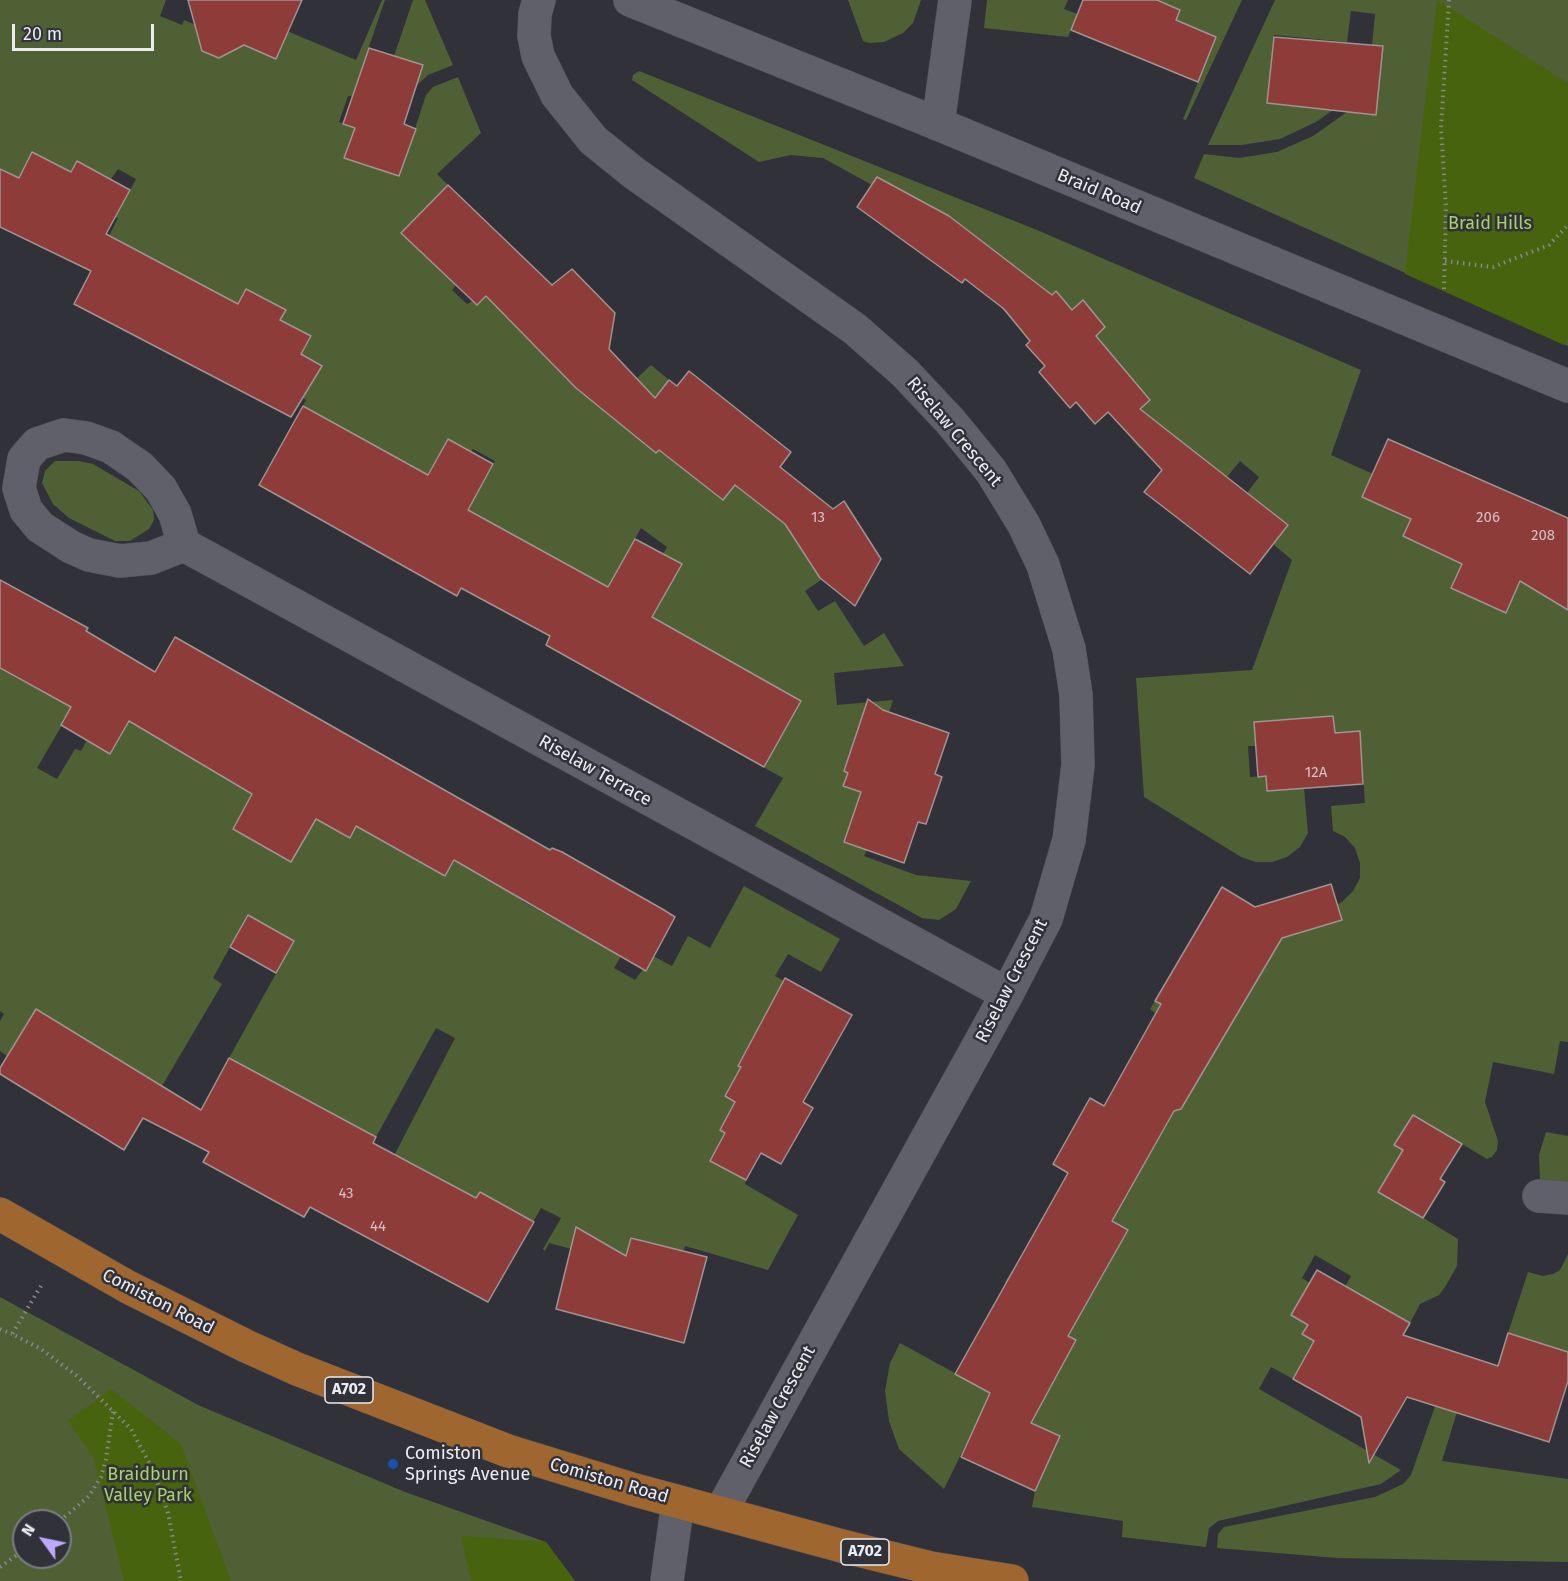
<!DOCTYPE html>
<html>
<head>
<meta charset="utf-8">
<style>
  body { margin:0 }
  #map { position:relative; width:1568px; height:1581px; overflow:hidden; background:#31313a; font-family:"Fira Sans",sans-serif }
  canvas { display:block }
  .north { position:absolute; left:12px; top:1509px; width:60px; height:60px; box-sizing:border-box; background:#31313a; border:2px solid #7b7c83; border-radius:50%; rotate:303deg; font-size:16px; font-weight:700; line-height:24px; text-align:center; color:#ebecf1 }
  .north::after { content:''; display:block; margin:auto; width:21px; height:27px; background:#bda9f5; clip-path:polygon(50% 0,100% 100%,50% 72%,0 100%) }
  .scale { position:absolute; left:12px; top:24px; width:142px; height:27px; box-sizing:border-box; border:3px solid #ebecf1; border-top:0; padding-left:8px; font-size:18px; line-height:21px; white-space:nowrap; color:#ebecf1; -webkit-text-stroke:4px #31313a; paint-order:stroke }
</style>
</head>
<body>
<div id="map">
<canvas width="1568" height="1581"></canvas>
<div class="north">N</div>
<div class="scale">20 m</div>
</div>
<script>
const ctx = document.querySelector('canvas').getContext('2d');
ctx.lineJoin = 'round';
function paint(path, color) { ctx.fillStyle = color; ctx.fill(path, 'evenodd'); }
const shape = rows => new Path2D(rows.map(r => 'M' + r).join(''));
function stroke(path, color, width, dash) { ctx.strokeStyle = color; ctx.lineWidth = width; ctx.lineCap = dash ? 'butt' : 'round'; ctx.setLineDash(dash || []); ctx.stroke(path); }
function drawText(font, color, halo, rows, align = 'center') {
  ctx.font = font + ' "Fira Sans",sans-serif'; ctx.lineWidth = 5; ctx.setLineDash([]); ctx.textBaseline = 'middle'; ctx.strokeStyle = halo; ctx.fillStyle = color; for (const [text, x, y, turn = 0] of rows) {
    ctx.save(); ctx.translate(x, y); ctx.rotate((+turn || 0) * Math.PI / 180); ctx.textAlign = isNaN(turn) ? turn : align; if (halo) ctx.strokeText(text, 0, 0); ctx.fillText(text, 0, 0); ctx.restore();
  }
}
paint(shape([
  [0,0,166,0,160,16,182,25,184,20,205,29,202,51,219,58,228,54,233,41,276,59,287,31,356,60,382,0,385,0,352,96,348,96,339,122,355,128,345,158,407,153,426,95,433,87,458,77,481,133,437,174,448,185,402,233,456,285,452,290,467,304,489,292,538,327,527,338,579,391,616,356,637,378,651,365,669,380,629,431,671,434,683,469,723,500,735,485,772,494,788,473,816,495,801,505,812,522,792,535,821,580,805,591,818,611,835,601,864,646,884,633,904,666,834,673,837,705,893,700,876,751,848,773,844,786,861,792,867,850,864,856,916,875,971,881,956,909,939,920,922,918,755,826,783,778,763,767,801,701,652,617,661,600,643,590,667,547,641,528,608,587,468,510,495,461,473,449,454,482,468,451,447,440,420,488,412,483,419,470,303,406,306,400,303,398,322,366,306,357,287,388,283,386,311,336,280,320,285,311,246,290,238,304,109,236,118,218,115,217,136,179,118,169,111,179,77,161,45,219,19,178,0,169],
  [413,0,425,0,453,65,428,75,415,87,394,56],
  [848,0,921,0,913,23,903,33,884,42,870,43,863,41],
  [987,0,1068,0,1064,9,1077,14,1068,37,984,28],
  [1157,0,1242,0,1186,120,1183,119,1199,80,1194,78,1211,35,1176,20,1180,10],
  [1275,0,1568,0,1568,346,1194,178,1204,154,1239,158,1277,152,1313,136,1347,112,1376,114,1383,47,1372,45,1375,14,1351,11,1347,42,1274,35,1267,103,1333,110,1316,122,1280,139,1242,145,1208,145],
  [639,71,1037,230,1361,370,1331,455,1373,474,1411,519,1403,536,1420,544,1471,545,1451,588,1505,612,1528,564,1568,610,1568,1042,1560,1041,1554,1074,1493,1062,1485,1102,1498,1141,1497,1150,1492,1157,1487,1159,1414,1115,1395,1145,1443,1174,1441,1179,1400,1155,1379,1191,1458,1239,1457,1266,1445,1287,1439,1295,1420,1304,1410,1323,1338,1299,1351,1276,1315,1255,1302,1278,1310,1283,1308,1325,1302,1334,1314,1341,1293,1379,1271,1367,1259,1389,1401,1470,1381,1484,1218,1521,1209,1528,1206,1547,1122,1537,1123,1521,1032,1507,1035,1491,1060,1436,986,1403,944,1489,899,1449,889,1421,885,1391,890,1363,900,1343,984,1389,1062,1366,1076,1340,1066,1335,1064,1314,1005,1282,1021,1256,1127,1230,1058,1191,1140,1171,1166,1126,1149,1116,1181,1109,1208,1063,1147,1028,1155,1013,1150,1009,1155,1001,1188,1020,1273,917,1286,897,1294,927,1342,902,1353,891,1360,878,1360,863,1355,848,1345,837,1333,831,1331,806,1365,803,1360,731,1335,733,1333,716,1255,722,1256,746,1248,746,1250,777,1266,776,1267,791,1304,788,1308,833,1300,847,1287,857,1272,862,1256,862,1241,857,1144,797,1136,678,1252,670,1292,560,1273,544,1288,525,1247,493,1259,477,1240,461,1227,477,1183,443,1168,462,1142,443,1140,449,1120,425,1150,400,1095,336,1105,327,1083,301,1072,310,1056,292,1017,326,992,297,986,295,1010,263,948,215,872,185,823,158,791,155,759,162,632,80,633,75],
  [55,461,79,461,93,464,139,491,153,510,154,520,149,529,130,541,115,541,69,518,53,504,42,483,45,471],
  [0,650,13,676,49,695,93,672,37,768,57,779,75,749,81,751,106,706,137,707,252,794,233,829,291,862,316,819,350,837,363,814,390,830,384,842,392,847,399,834,412,858,445,876,454,861,462,865,473,845,465,841,482,810,520,831,530,887,522,901,621,956,614,968,635,980,653,956,672,966,688,936,710,948,744,886,840,939,821,972,788,954,775,976,798,989,763,1020,738,1065,741,1067,735,1102,720,1130,761,1153,757,1160,721,1141,710,1161,746,1180,745,1184,798,1215,768,1270,685,1246,678,1270,647,1269,654,1244,631,1237,624,1263,549,1243,545,1251,543,1249,561,1218,541,1208,524,1238,466,1218,468,1194,434,1176,370,1202,455,1038,436,1028,376,1137,229,1058,294,941,247,916,213,978,222,984,162,1086,36,1009,7,1056,0,1051,0,1021,4,1014,0,1011],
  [1546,1132,1568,1136,1568,1182,1540,1181,1539,1155],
  [1568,1254,1568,1352,1508,1333,1528,1272,1543,1276,1553,1274,1560,1270],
  [0,1297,198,1405,405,1492,546,1542,575,1581,0,1581],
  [24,1521,60,1521,60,1557,24,1557],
  [1454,1352,1457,1412,1442,1461,1568,1479,1568,1562,1337,1558,1217,1548,1218,1534,1224,1527,1375,1497,1403,1484,1411,1475]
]), '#4f6035');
paint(shape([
  [1437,0,1568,83,1568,337,1564,345,1405,274],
  [111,1389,181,1444,231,1581,124,1581,93,1457,68,1421],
  [461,1536,546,1542,575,1581,471,1581]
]), '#48630e');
const building = shape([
  [188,0,302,0,276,59,244,45,219,58,202,51,188,0],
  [1083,0,1157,0,1180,10,1176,20,1216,37,1198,82,1071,30,1083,0],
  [1274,37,1383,46,1376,115,1267,103,1274,37],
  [369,48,423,65,404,124,416,129,399,176,344,158,355,128,343,124,369,48],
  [32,152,71,172,77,161,130,190,106,234,238,304,246,289,286,310,280,320,311,336,301,354,322,366,291,417,74,304,91,271,0,227,0,169,19,178,32,152],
  [877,177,949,216,1052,295,1056,291,1072,310,1083,300,1105,327,1096,336,1150,400,1140,409,1288,525,1250,574,1144,492,1162,470,1108,412,1095,424,1076,402,1070,408,1039,372,1045,366,1026,345,1030,341,1004,309,965,279,962,283,857,207,877,177],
  [448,185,552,285,572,269,615,313,609,349,655,398,669,380,677,386,689,371,791,452,780,467,833,509,844,501,881,559,855,606,820,578,785,524,735,485,723,500,659,450,656,453,576,388,486,296,477,305,401,233,448,185],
  [303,406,428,475,448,439,493,464,468,510,608,587,635,539,682,564,652,617,801,701,764,767,546,645,550,636,461,588,457,596,259,485,303,406],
  [1388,439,1568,518,1568,610,1520,581,1506,613,1451,588,1462,564,1403,536,1411,519,1362,497,1388,439],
  [0,580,88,628,86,631,155,672,175,637,550,850,552,848,562,852,664,910,675,917,646,971,454,860,445,876,356,826,350,838,316,819,291,862,233,829,252,794,129,721,110,754,61,725,71,707,0,668,0,580],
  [868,699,883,710,949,733,935,774,942,777,926,824,918,822,904,863,844,842,861,792,843,786,848,773,844,771,868,699],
  [1333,716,1335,733,1360,731,1363,784,1267,791,1266,776,1258,777,1254,722,1333,716],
  [1331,884,1342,920,1282,938,1181,1109,1174,1111,1112,1221,1128,1230,1068,1336,1076,1340,1031,1423,1060,1436,1035,1491,961,1457,990,1393,955,1374,1068,1173,1053,1164,1090,1098,1104,1106,1161,1004,1155,1001,1222,887,1255,907,1331,884],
  [248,915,294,941,276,973,230,947,248,915],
  [785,978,852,1015,803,1102,813,1108,781,1164,761,1153,746,1180,710,1161,725,1133,720,1130,735,1102,725,1096,741,1067,738,1066,785,978],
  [36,1009,201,1110,229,1058,376,1137,373,1143,476,1198,480,1192,534,1222,488,1302,310,1207,304,1217,203,1162,209,1152,143,1118,124,1150,0,1074,0,1068,36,1009],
  [1413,1115,1462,1144,1440,1179,1445,1182,1423,1218,1378,1192,1403,1150,1394,1145,1413,1115],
  [576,1227,626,1256,631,1238,707,1257,684,1343,556,1309,576,1227],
  [1317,1270,1410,1323,1403,1335,1498,1366,1508,1333,1568,1352,1568,1381,1549,1442,1407,1397,1369,1463,1361,1417,1293,1379,1314,1341,1302,1334,1308,1325,1291,1315,1317,1270]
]);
paint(building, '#8d3c39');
stroke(building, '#a09392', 1.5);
const minor = shape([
  [539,0,535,14,534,36,538,56,557,95,593,140,634,173,855,329,905,373,951,422,991,471,1024,525,1043,565,1069,649,1076,695,1078,765,1069,840,1046,919,1007,994,720,1513],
  [938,124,955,0],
  [184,545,151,558,120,561,89,555,71,547,40,527,26,510,19,488,24,459,37,444,64,435,86,438,111,447,140,467,161,489,175,514,184,545,1007,994],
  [1539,1196,1568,1198],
  [667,1581,678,1502]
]);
const tertiary = shape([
  [630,0,938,124,1568,386]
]);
const primary = shape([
  [0,1214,128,1287,246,1346,297,1369,508,1451,635,1490,842,1546,931,1568,1012,1581]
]);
stroke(minor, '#505057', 34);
stroke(tertiary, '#505057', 34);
stroke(primary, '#505057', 34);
stroke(shape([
  [1445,261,1493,267,1549,245,1568,225],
  [1444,289,1446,207,1441,128,1449,0],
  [41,1286,12,1334,41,1349,77,1376,131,1429,153,1470,168,1513,181,1581],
  [0,1329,12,1334],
  [60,1521,89,1496,101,1477,106,1459,113,1411],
  [0,1567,24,1550]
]), '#88888f', 4, [1.5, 4.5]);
stroke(minor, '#60606a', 33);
stroke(tertiary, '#60606a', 33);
stroke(primary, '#9f672f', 33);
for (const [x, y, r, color] of [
  [393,1464,6,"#1a4fb4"]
]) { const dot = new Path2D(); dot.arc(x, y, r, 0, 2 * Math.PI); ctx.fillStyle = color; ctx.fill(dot); stroke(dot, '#31313a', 2); }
drawText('15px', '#d4c0c3', null, [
  ["13",818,518],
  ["206",1488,518],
  ["208",1543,536],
  ["12A",1316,773],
  ["43",346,1194],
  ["44",378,1227]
]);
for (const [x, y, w] of [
  [349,1390,48],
  [865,1552,48]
]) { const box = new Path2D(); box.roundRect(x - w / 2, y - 13, w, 26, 4.5); ctx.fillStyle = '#31313a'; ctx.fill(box); stroke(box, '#ebecf1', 1.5); }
drawText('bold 16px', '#ebecf1', null, [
  ["A702",349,1390],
  ["A702",865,1552]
]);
drawText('18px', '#ebecf1', '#31313a', [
  ["Braid Road",1099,192,23],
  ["Riselaw Crescent",954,432,50],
  ["Riselaw Terrace",595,771,29],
  ["Riselaw Crescent",1012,981,-63],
  ["Comiston Road",158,1302,27],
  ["Riselaw Crescent",778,1407,-61],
  ["Comiston Road",609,1481,16]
]);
drawText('18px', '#a8d167', '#31313a', [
  ["Braid Hills",1490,224],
  ["Braidburn",148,1475],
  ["Valley Park",148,1496]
]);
drawText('18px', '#ebecf1', '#31313a', [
  ["Comiston",405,1454],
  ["Springs Avenue",405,1475]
], 'left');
</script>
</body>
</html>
